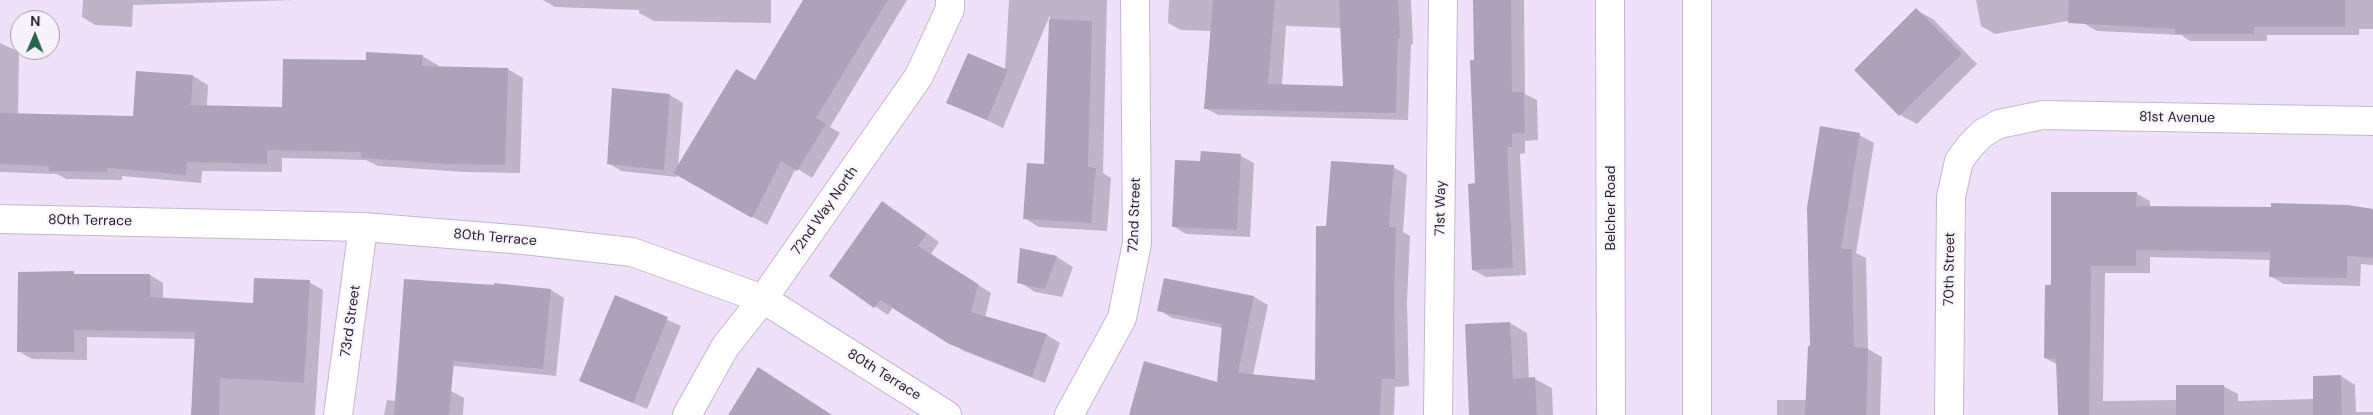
<!DOCTYPE html>
<html>
<head>
<meta charset="utf-8">
<style>
  body { margin:0 }
  #map { position:relative; width:2373px; height:415px; overflow:hidden; background:#efe1f9; font-family:"DM Sans",sans-serif }
  canvas { display:block }
  .north { position:absolute; left:10px; top:10px; width:50px; height:50px; box-sizing:border-box; background:#f7f2fc; border:1px solid #a39ea7; border-radius:50%; rotate:1deg; font-size:14px; font-weight:700; line-height:20px; text-align:center; color:#241f28 }
  .north::after { content:''; display:block; margin:auto; width:18px; height:22px; background:#27644f; clip-path:polygon(50% 0,100% 100%,50% 72%,0 100%) }
</style>
</head>
<body>
<div id="map">
<canvas width="2373" height="415"></canvas>
<div class="north">N</div>
</div>
<script>
const ctx = document.querySelector('canvas').getContext('2d');
ctx.lineJoin = 'round';
function paint(path, color) { ctx.fillStyle = color; ctx.fill(path, 'evenodd'); }
const shape = rows => new Path2D(rows.map(r => 'M' + r).join(''));
function stroke(path, color, width, dash) { ctx.strokeStyle = color; ctx.lineWidth = width; ctx.lineCap = dash ? 'butt' : 'round'; ctx.setLineDash(dash || []); ctx.stroke(path); }
function drawText(font, color, halo, rows, align = 'center') {
  ctx.font = font + ' "DM Sans",sans-serif'; ctx.lineWidth = 4; ctx.setLineDash([]); ctx.textBaseline = 'middle'; ctx.strokeStyle = halo; ctx.fillStyle = color; for (const [text, x, y, turn = 0] of rows) {
    ctx.save(); ctx.translate(x, y); ctx.rotate((+turn || 0) * Math.PI / 180); ctx.textAlign = isNaN(turn) ? turn : align; if (halo) ctx.strokeText(text, 0, 0); ctx.fillText(text, 0, 0); ctx.restore();
  }
}
paint(shape([
  [83,0,294,0,133,5,132,27,95,25,82,17],
  [543,0,771,0,771,23,654,21,639,13,639,10,555,7],
  [822,0,907,0,830,127,840,133,812,178,796,168,767,225,677,174,677,177,621,171,608,163,614,90,670,95,683,103,678,167,755,82],
  [1009,0,1107,0,1103,173,1111,178,1107,231,1039,227,1024,218,1046,165,1050,15,1003,128,948,102,1005,70],
  [1169,0,1411,0,1413,44,1411,45,1408,120,1218,115,1205,108,1211,31,1181,30,1168,23],
  [1286,26,1342,28,1344,87,1282,85],
  [1474,0,1524,0,1525,94,1537,100,1538,140,1525,141,1525,153,1520,154,1526,275,1486,277,1473,270,1476,185],
  [1976,0,2373,0,2373,29,2359,29,2359,35,2267,35,2267,41,2190,41,2181,35,2097,31,2083,23,2084,18,1995,34,1981,26],
  [1916,10,1933,19,1977,64,1917,124,1900,115],
  [0,43,19,52,18,115,134,117,193,76,208,85,207,106,283,108,367,62,422,56,438,65,438,68,508,69,523,78,520,173,465,172,378,166,366,160,282,158,282,172,202,171,201,183,122,176,122,180,66,179,57,174,0,172],
  [1859,135,1874,143,1856,253,1866,258,1868,349,1882,357,1880,415,1777,415,1777,400,1807,400,1812,347],
  [1241,156,1254,163,1250,237,1186,234,1173,226,1201,163],
  [1393,167,1407,175,1403,232,1410,236,1407,302,1409,386,1395,387,1394,415,1130,415,1219,384,1223,328,1172,318,1159,310,1165,279,1254,297,1268,305,1253,375,1317,381,1327,227],
  [2136,193,2150,201,2150,208,2348,207,2373,209,2373,265,2361,264,2360,286,2284,284,2270,276,2271,260,2150,257,2150,273,2105,273,2103,401,2177,400,2223,386,2238,394,2238,401,2314,399,2341,376,2355,385,2356,412,2373,412,2373,415,2059,415,2058,365,2045,358,2052,287],
  [895,210,939,242,931,254,991,293,985,317,1047,335,1060,343,1045,383,964,351,893,307,888,315,830,276],
  [1021,250,1057,257,1073,267,1062,297,1035,292,1019,282],
  [150,275,163,283,163,299,254,304,309,282,323,290,315,415,192,415,196,339,87,337,87,360,32,359,18,351],
  [551,290,564,298,556,376,413,362],
  [615,297,681,326,647,409,581,381],
  [1510,323,1527,333,1529,379,1535,379,1552,388,1553,415,1471,415,1466,325],
  [451,391,464,398,463,415,384,415,387,400,396,401]
]), '#0003');
paint(shape([
  [803,0,888,0,816,118,826,124,797,171,781,161,752,218,673,173,736,69,755,80],
  [1213,0,1275,0,1268,84,1343,86,1339,0,1398,0,1400,38,1398,38,1396,113,1204,109],
  [1473,0,1511,0,1512,92,1524,92,1525,133,1512,134,1512,147,1507,147,1513,268,1472,270,1468,184,1475,183,1470,60,1474,60],
  [2069,0,2345,0,2345,27,2254,27,2254,34,2175,34,2175,29,2068,23],
  [1916,8,1962,54,1899,116,1854,70],
  [1049,19,1092,21,1088,167,1096,168,1091,223,1023,219,1027,163,1044,164],
  [366,52,423,55,422,66,508,68,505,165,449,164,361,158,361,152,267,150,267,164,187,162,186,175,107,168,107,172,49,171,49,166,0,164,0,113,133,116,136,71,193,75,191,105,282,107,283,59,366,60],
  [968,53,1008,70,987,120,946,103],
  [612,88,670,94,664,170,607,164],
  [1820,126,1860,133,1841,249,1852,249,1854,347,1868,348,1866,415,1805,415,1808,346,1810,346,1807,207],
  [1201,151,1241,154,1237,230,1172,227,1175,160,1200,161],
  [1331,161,1394,165,1389,227,1396,227,1394,293,1395,379,1382,379,1380,415,1129,415,1144,361,1217,382,1222,324,1157,311,1164,278,1254,296,1238,373,1315,380,1316,226,1326,226],
  [2051,192,2137,192,2136,206,2271,207,2271,203,2348,205,2373,209,2373,258,2347,256,2347,278,2269,277,2270,252,2136,250,2136,266,2091,266,2089,415,2058,415,2056,359,2044,358,2045,285,2051,285],
  [882,201,927,234,918,246,978,284,971,312,1047,334,1032,377,949,344,880,300,874,308,829,276],
  [1020,248,1057,256,1045,289,1017,283],
  [74,271,74,274,150,274,150,297,253,303,254,278,310,280,304,383,220,378,219,415,191,415,195,332,74,330,74,352,17,352,18,272],
  [404,279,494,285,494,283,551,289,543,369,454,361,449,415,394,415],
  [615,295,668,317,633,403,579,381],
  [1510,322,1513,379,1535,377,1537,415,1469,415,1465,324],
  [758,367,832,415,728,415],
  [2341,375,2342,415,2313,415,2313,376],
  [2176,385,2224,385,2224,415,2176,415]
]), '#aea2b8');
const minor = shape([
  [0,219,363,227,524,240,632,252,763,299,947,415],
  [338,415,363,227],
  [687,415,725,347,763,299,919,76,950,9,950,0],
  [1069,415,1122,318,1137,243,1135,0],
  [1438,415,1443,0],
  [1949,415,1951,197,1959,161,1970,146,1983,133,1999,124,2043,115,2373,121]
]);
const secondary = shape([
  [1610,0,1611,415],
  [1697,0,1697,415]
]);
stroke(minor, '#c4b7ce', 30);
stroke(secondary, '#c4b7ce', 30);
stroke(minor, '#fff', 28);
stroke(secondary, '#fff', 28);
drawText('14px', '#241f28', '#f7f2fc', [
  ["81st Avenue",2177,118,1],
  ["71st Way",1441,208,-89],
  ["Belcher Road",1611,208,-90],
  ["72nd Way North",825,211,-55],
  ["72nd Street",1135,215,-88],
  ["80th Terrace",90,221,1],
  ["80th Terrace",495,238,5],
  ["70th Street",1950,269,-89],
  ["73rd Street",351,321,-82],
  ["80th Terrace",884,375,32]
]);
</script>
</body>
</html>
